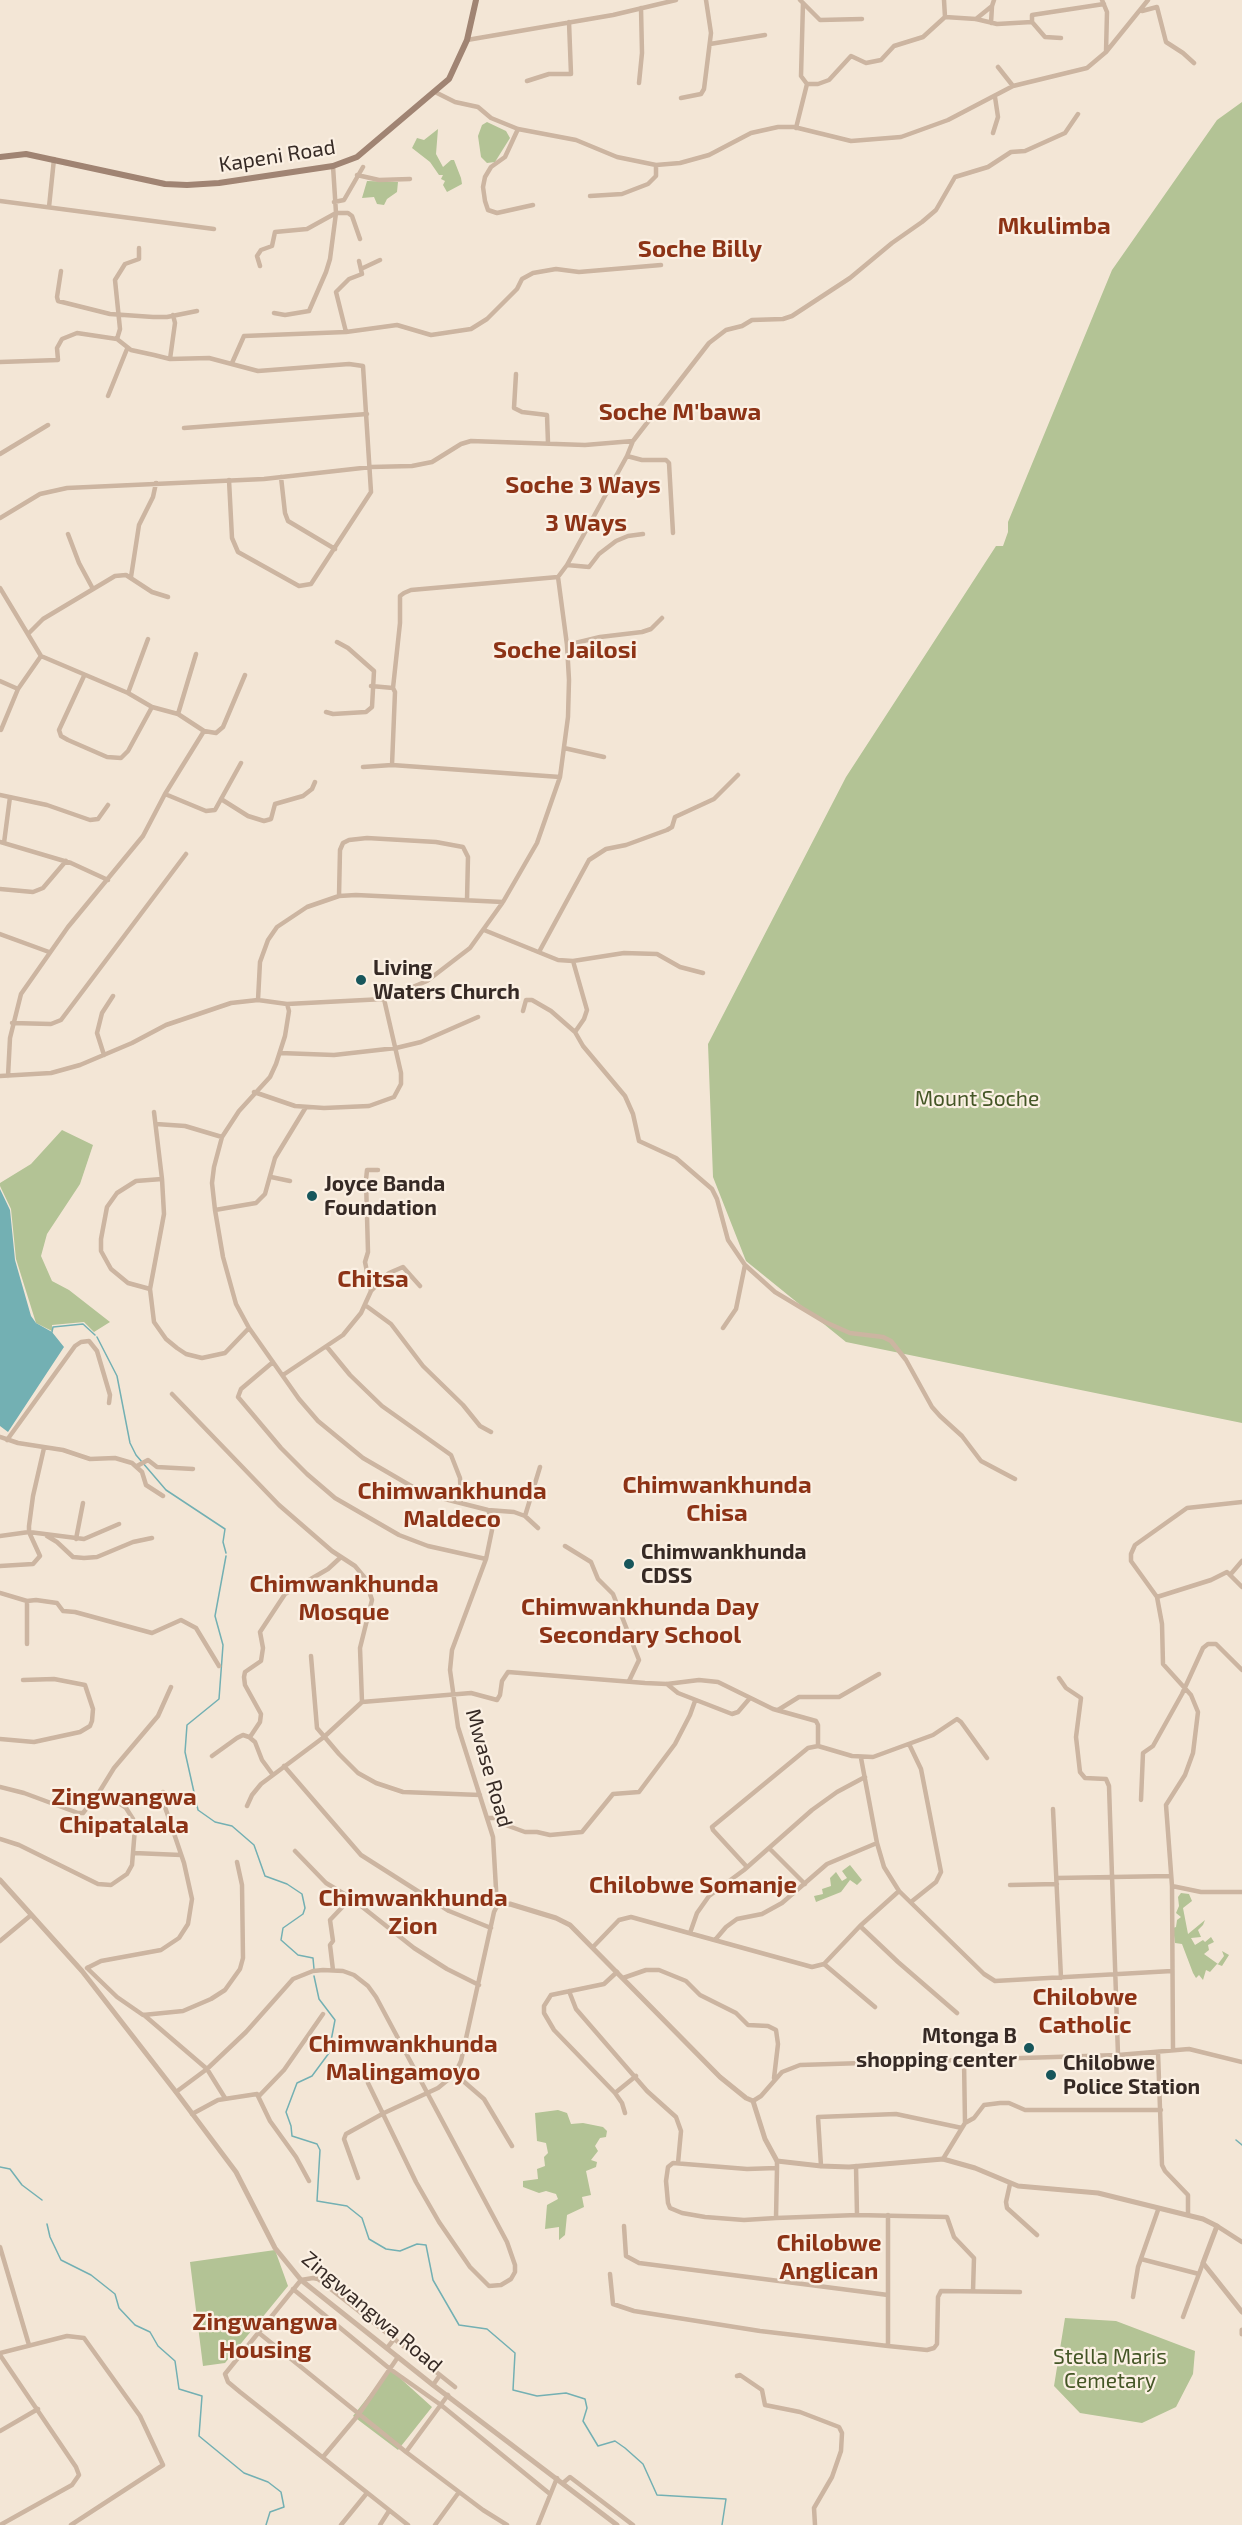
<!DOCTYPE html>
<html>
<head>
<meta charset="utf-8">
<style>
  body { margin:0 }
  canvas { display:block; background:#f3e6d6 }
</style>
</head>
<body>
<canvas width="1242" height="2525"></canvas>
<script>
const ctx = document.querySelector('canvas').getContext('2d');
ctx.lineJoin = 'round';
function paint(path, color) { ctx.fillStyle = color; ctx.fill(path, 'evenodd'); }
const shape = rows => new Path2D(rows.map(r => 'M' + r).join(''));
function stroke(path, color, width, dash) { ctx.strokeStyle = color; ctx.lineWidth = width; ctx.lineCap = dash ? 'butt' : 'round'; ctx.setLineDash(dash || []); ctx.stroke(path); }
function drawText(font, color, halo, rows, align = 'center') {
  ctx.font = font + ' "Exo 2",sans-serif'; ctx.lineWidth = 4.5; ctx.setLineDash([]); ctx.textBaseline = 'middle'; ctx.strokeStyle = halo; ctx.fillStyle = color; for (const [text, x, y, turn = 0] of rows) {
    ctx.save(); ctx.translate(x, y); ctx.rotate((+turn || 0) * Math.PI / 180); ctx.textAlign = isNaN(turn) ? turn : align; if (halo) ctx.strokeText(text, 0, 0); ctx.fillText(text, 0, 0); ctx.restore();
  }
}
paint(shape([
  [1242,102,1242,1423,846,1342,746,1261,713,1177,708,1044,846,777,996,546,1003,546,1008,532,1008,522,1112,270,1217,120],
  [487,122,506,131,510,138,495,162,487,163,481,157,478,136,482,125],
  [438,129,436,154,443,167,451,160,454,160,461,178,462,184,447,192,443,185,445,181,441,179,443,175,439,175,430,162,412,148,417,138,424,140],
  [367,181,398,182,397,192,387,199,384,205,377,204,374,197,362,198],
  [62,1130,93,1145,80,1184,47,1234,41,1256,52,1281,69,1290,110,1322,94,1332,84,1322,52,1325,52,1331,36,1323,16,1259,11,1209,0,1186,0,1183,31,1164],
  [850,1865,862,1880,857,1885,850,1880,841,1892,816,1902,814,1896,823,1894,822,1889,831,1886,830,1878,836,1872,842,1881,847,1878,842,1871],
  [1181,1893,1189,1894,1192,1901,1183,1908,1188,1934,1205,1920,1203,1925,1198,1930,1201,1937,1191,1938,1195,1945,1203,1940,1205,1942,1211,1937,1214,1942,1208,1945,1209,1950,1204,1954,1218,1964,1224,1956,1222,1951,1229,1955,1222,1966,1217,1964,1210,1972,1206,1970,1203,1980,1199,1975,1196,1978,1193,1973,1182,1944,1175,1943,1173,1928,1176,1927,1177,1920,1181,1917,1176,1913,1179,1906,1178,1897],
  [558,2110,567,2113,571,2124,583,2123,603,2127,607,2131,606,2137,600,2138,595,2146,598,2151,591,2160,597,2162,596,2167,586,2171,591,2195,582,2197,584,2207,567,2215,565,2235,559,2240,559,2227,545,2229,547,2205,558,2199,556,2194,546,2191,539,2193,523,2187,523,2181,538,2179,537,2169,545,2166,544,2157,548,2153,546,2143,537,2141,535,2113],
  [275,2250,288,2286,225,2363,203,2366,190,2262],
  [1065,2318,1116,2321,1195,2351,1193,2374,1176,2407,1142,2423,1080,2413,1054,2386],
  [390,2369,432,2407,398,2450,353,2416]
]), '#b3c395');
paint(shape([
  [0,1189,10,1210,15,1260,31,1316,36,1323,52,1332,64,1347,8,1432,0,1426]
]), '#73b0b3');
stroke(shape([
  [52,1332,53,1327,83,1324,95,1335],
  [97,1337,117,1376,130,1443,136,1455,166,1490,225,1529,223,1542,226,1553],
  [226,1556,215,1616,223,1645,219,1699,187,1725,185,1752,198,1810,215,1822,232,1826,254,1845,265,1876,287,1884,302,1894,305,1908,303,1914,283,1928,281,1940,298,1955,313,1958,314,1969],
  [314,1976,319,1999,335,2020,331,2041,329,2053,312,2076,297,2083,286,2112,291,2126,292,2136,317,2144,320,2150,317,2201,347,2206,362,2218,369,2239,386,2249,400,2251,417,2244,426,2245,433,2280,459,2325,487,2329,515,2353,513,2390,537,2396,566,2393,585,2399,587,2408,583,2421,598,2446,615,2441,625,2448,643,2464,657,2495,726,2499,722,2525],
  [1236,2140,1242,2145],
  [0,2167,10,2169,22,2185,42,2200],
  [47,2224,50,2237,61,2260,91,2275,115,2294,119,2308,135,2325,150,2332,158,2346,175,2361,179,2389,202,2396,199,2436,244,2473,268,2482,281,2492,284,2507,270,2512,266,2525]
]), '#73b0b3', 1.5);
stroke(shape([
  [800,0,820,20,862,19],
  [1102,0,1107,12,1106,52],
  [1142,11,1157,7,1166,42,1183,53,1194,63],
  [945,17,976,19,997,24,1032,22,1032,15,1104,4],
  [976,19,992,6,994,0],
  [1032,22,1045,37,1061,38],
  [991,23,992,6],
  [467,40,613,15,676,0],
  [710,44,765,35],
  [998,67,1013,86],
  [527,81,549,74,571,74,569,22],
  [639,83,642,53,641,8],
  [807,84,818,84,829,80,851,56,866,63,881,60,894,46,923,37,945,17,944,0],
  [435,92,455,102,478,107,491,118,518,129,576,140,617,157,656,165,680,163,709,155,751,133,778,127,794,127,851,141,901,137,948,120,1013,86,1087,68,1106,52,1148,0],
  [681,98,701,94,704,89,711,33,706,0],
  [796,128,807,84,801,76,803,3],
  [518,129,505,157,491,167,485,177,483,187,485,201,488,210,497,213,533,205],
  [993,133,998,117,995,97],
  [357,175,379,180,410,179],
  [590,196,622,194,648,184,656,176,656,165],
  [0,201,214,229],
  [334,202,344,200,363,167],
  [49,207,54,159],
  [260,266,257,256,261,250,272,246,275,232,307,229,336,213,348,213,352,216,360,239],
  [363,268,380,260],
  [61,271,57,297,58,301,110,314,153,317,167,317,197,311],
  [274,313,285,315,309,311,326,272,330,259,336,213,333,166],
  [346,332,336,292,349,279,362,274,359,261],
  [117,339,120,329,115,280,125,264,139,259,139,248],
  [170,359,175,323,173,315],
  [0,362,58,360,57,348,62,339,77,333,117,339,131,350,154,355,170,359,209,358,258,371,349,364,363,366,371,492,311,584,299,586,238,552,232,538,229,480],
  [232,363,244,336,346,332,397,325,431,335,471,329,487,319,517,289,522,279,533,273,556,269,579,272,661,265],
  [516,374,514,408,522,412,547,415,548,443],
  [108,396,127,349],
  [184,428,367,414],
  [0,454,48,425],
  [627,456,642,460,666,460,669,463,673,533],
  [281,477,285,513,288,521,335,549],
  [0,518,40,494,67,488,264,479,371,467,412,466,432,462,461,444,471,441,585,445,633,441],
  [68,534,79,563,93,589],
  [567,565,589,567,599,554,616,541,628,536,643,534],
  [131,577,139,525,153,497,156,483],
  [0,588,41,656,128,693,152,707,178,714,204,731,216,733,223,727,245,675],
  [29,633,43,619,115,576,126,575,152,592,168,597],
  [567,645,600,637,642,632,651,629,662,618],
  [84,676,59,730,61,736,68,740,107,757,121,758,128,751,152,707],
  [0,681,18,689],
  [371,686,393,688,395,692,392,765],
  [393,688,400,623,400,596,404,593,411,590,558,577],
  [128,693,148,639],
  [326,712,333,714,366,712,372,707,374,671,348,648,337,642],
  [178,714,196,654],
  [1,730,18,689,41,656],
  [564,748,604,757],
  [363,767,392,765,560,777],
  [165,794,206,811,215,810,241,763],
  [0,795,47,805,90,820,98,819,108,805],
  [221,799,248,816,264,821,271,819,275,804,303,796,312,789,315,782],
  [0,842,71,863,108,880],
  [4,843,10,797],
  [0,889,33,892,43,888,66,861],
  [339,896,340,850,343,843,349,840,367,838,436,842,463,847,468,857,467,900],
  [484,930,558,960,573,961],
  [0,934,49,952],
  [539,952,589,860,606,849,626,845,667,830,672,827,675,817,714,799,738,775],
  [258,1000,260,962,268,940,277,927,307,907,339,896,356,895,503,902],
  [287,1004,384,999,427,981,470,948,503,902,537,843,560,777,568,717,569,680,567,645,558,577,567,565,627,456,633,441,709,343,726,330,742,326,752,320,783,319,792,316,850,278,892,243,922,222,936,210,955,177,988,167,1011,152,1025,151,1065,133,1078,114],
  [523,1011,526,1000,532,1000,551,1011,575,1032,583,1046,625,1096,633,1114,639,1141,676,1158,712,1189,717,1199,728,1240,745,1265,775,1292,825,1322,850,1333,883,1337,891,1341,906,1360,932,1407,940,1416,962,1436,981,1461,1015,1479],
  [12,1023,51,1024,61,1020,186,854],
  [575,1032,584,1019,587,1010,573,961,624,953,657,954,680,967,703,973],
  [280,1053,334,1055,396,1048,421,1042,478,1017],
  [104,1055,97,1033,102,1013,113,996],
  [0,1076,51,1073,80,1065,132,1043,166,1025,231,1003,258,1000,287,1004,289,1011,285,1036,276,1064,270,1077,239,1111,222,1137,214,1167,212,1183,215,1210,223,1257,236,1304,249,1328,299,1399,318,1421,363,1458,425,1494,488,1510,514,1512,525,1516,538,1528],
  [8,1076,10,1038,21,994,68,927,143,836,165,794,204,731],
  [254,1092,295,1106,324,1108,369,1106,394,1097,401,1084,401,1073,384,999],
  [154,1112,162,1179,164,1214,150,1289,154,1322,166,1339,177,1348,186,1354,202,1358,225,1353,249,1328],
  [156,1124,185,1126,222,1137],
  [271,1177,290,1181],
  [215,1210,256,1203,265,1194,275,1158,306,1107],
  [150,1289,128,1283,111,1269,101,1251,101,1239,107,1207,117,1193,136,1181,162,1179],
  [371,1291,365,1262,368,1252,366,1180,367,1170,378,1170],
  [365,1305,391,1324,423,1366,463,1405,480,1426,491,1432],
  [723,1328,736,1309,745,1265],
  [327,1347,350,1375,382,1406,451,1455,460,1478,461,1503],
  [273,1362,241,1389,238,1397,281,1448,307,1474,335,1498,399,1535,428,1546,486,1559],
  [283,1375,343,1335,361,1313,371,1291,389,1273,403,1267,420,1286],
  [172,1394,279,1505,332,1551,355,1566,365,1578,372,1600,360,1648,362,1702],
  [0,1437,18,1443,63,1450,90,1459,115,1458,132,1463,142,1472,146,1485,163,1496],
  [7,1440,75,1346,81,1342,89,1341,97,1351,110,1395,109,1403],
  [137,1466,148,1460,157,1467,193,1469],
  [525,1516,540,1467],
  [0,1536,29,1532,84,1539,119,1524],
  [47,1536,57,1542,73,1557,84,1558,97,1557,133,1542,152,1538],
  [76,1539,83,1503],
  [565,1546,591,1562,598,1579,613,1594,639,1660,629,1681],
  [0,1566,33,1564,40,1556,29,1532,29,1526,33,1496,44,1448],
  [1230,1575,1242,1561],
  [0,1593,27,1601,36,1600,57,1603,63,1611,75,1612,152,1633,181,1620,196,1628,219,1666],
  [1157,1597,1211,1580,1227,1572,1242,1587],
  [27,1644,27,1601],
  [311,1656,317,1728,339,1754,358,1773,376,1783,403,1792,480,1795],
  [1059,1678,1066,1688,1081,1698,1076,1737,1080,1772,1085,1778,1106,1779,1109,1786,1118,2055],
  [667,1684,678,1693,732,1714,738,1712,750,1698],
  [778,1710,799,1697,839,1697,879,1674],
  [250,1737,260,1722,261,1714,245,1685,244,1677,245,1672,261,1661,263,1648,260,1632,285,1594,328,1569,341,1557],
  [0,1739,34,1742,80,1732,90,1726,92,1721,93,1709,85,1685,54,1679,23,1680],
  [910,1746,921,1769,941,1872,936,1882,911,1902],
  [212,1756,237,1738,243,1735,249,1737,255,1742,262,1760,273,1775],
  [284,1766,361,1855,449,1911,491,1928],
  [0,1787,24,1793,78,1813,83,1813,98,1794,114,1768,158,1716,171,1687],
  [1141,1800,1143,1753,1153,1746,1182,1694,1203,1648,1208,1644,1216,1644,1242,1670],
  [247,1806,252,1795,261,1784,324,1737,362,1702,471,1693,497,1700,500,1695,502,1681,508,1672,645,1683,667,1684,699,1680,718,1682,773,1709,816,1721,818,1725,818,1746],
  [1053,1809,1061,1978],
  [488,1818,498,1818,503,1824,525,1832,537,1832,550,1835,582,1832,613,1794,639,1792,675,1744,690,1715,695,1701],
  [0,1839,19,1845,98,1884,111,1885,127,1874,132,1865,135,1828,133,1819,126,1808,114,1800,98,1794],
  [769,1848,805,1884],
  [295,1851,326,1883,351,1898,414,1948,447,1969,479,1985],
  [134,1853,181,1855],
  [747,1867,713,1830,712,1827,808,1748,818,1746,852,1756,873,1757,933,1735,957,1719,961,1722,987,1758],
  [1057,1878,1170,1876],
  [1010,1885,1057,1884],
  [1172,1886,1201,1892,1242,1892],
  [899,1891,984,1974,995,1981,1172,1971],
  [860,1926,898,1962,957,2013],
  [690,1933,697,1913,709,1896,744,1870,812,1810,837,1792,865,1777],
  [715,1940,726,1927,737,1919,762,1914,782,1903,827,1864,877,1843],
  [0,1941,30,1916],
  [593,1947,619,1920,631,1917,812,1967,824,1964,860,1926,899,1891,884,1867,877,1843,861,1758],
  [824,1964,875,2007],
  [87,1968,117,1997,143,2015,183,2011,211,1999,225,1990,240,1969,243,1958,242,1885,237,1862],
  [87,1968,101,1961,161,1950,179,1938,188,1924,192,1899,184,1863,164,1804,163,1792],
  [333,1970,330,1945,333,1941,330,1920,351,1898],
  [617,1972,604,1984,551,1995,544,2006,544,2013,554,2030,615,2093,622,2103,625,2113],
  [623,1978,646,1970,659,1970,686,1981,700,1995,736,2013,748,2025,768,2026,776,2030,778,2044,774,2078],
  [569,1991,576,2009,647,2091,676,2117,681,2131,678,2163],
  [144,2015,207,2069,225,2098],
  [1173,2050,1172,1886,1166,1805,1185,1775,1193,1753,1198,1712,1191,1695,1163,1664,1162,1624,1157,1597,1131,1561,1131,1554,1135,1545,1187,1508,1242,1502],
  [1158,2052,1162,2165,1165,2171,1188,2195,1188,2215],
  [455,2074,484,2099,512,2146],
  [176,2092,207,2069,246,2032,293,1979,313,1971,323,1970,343,1971,354,1975,368,1986,376,1997,507,2242,515,2265,515,2272,511,2279,501,2285,489,2286,470,2267,439,2222,416,2182,368,2083],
  [615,2093,636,2076],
  [259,2096,284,2070,323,2014],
  [753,2101,761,2096,782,2072,800,2065,1118,2055,1189,2049,1242,2062],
  [192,2114,218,2100,257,2094,270,2121,296,2157,309,2181],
  [965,2123,974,2118,984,2105,1000,2103,1009,2103,1025,2110,1161,2110],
  [943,2159,965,2123,964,2060],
  [777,2161,777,2168,776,2218,744,2220,705,2217,682,2213,670,2208,668,2203,666,2181,668,2167,673,2163,747,2169,777,2168],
  [821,2166,818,2117,896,2114,962,2128],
  [856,2166,857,2215,947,2217,954,2237,974,2258,973,2291],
  [358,2178,344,2139,346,2134,384,2113,438,2088,455,2074,461,2061,494,1912,497,1906,493,1837,458,1727,450,1670,452,1650,486,1559,492,1530,492,1519,488,1510],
  [1010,2184,1006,2202,1007,2208,1037,2235],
  [888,2215,888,2346,927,2350,934,2348,937,2344,938,2297,941,2291,1020,2292],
  [776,2218,857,2215],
  [624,2226,626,2256,639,2263,888,2295],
  [1217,2226,1242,2242],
  [0,2247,29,2345],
  [1141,2259,1199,2274],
  [610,2274,613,2304,634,2311,760,2331,888,2346],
  [293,2289,390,2369,441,2405,550,2494],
  [1133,2297,1138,2267,1158,2210],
  [1183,2317,1203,2263],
  [259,2333,406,2452,483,2510,507,2525],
  [387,2348,395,2338],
  [0,2353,67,2336,84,2338,140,2416,163,2465,71,2525],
  [0,2355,76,2467,79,2475,72,2485,2,2524],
  [737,2376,740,2375,762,2390,765,2405,800,2412,839,2427,842,2433,841,2451,832,2477,814,2508,815,2525],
  [433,2385,440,2375,455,2387],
  [0,2431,38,2409],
  [406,2452,448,2395],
  [323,2457,359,2414,398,2357],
  [563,2483,570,2477,633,2525],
  [341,2525,367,2493],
  [380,2525,389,2511],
  [408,2525,240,2392,228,2382,225,2374,301,2280,313,2278,318,2279,440,2375],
  [435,2525,459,2492],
  [538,2525,557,2478]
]), '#ccb5a1', 4.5);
stroke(shape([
  [0,1880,82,1971,176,2092,236,2172,275,2248,301,2280,433,2385,617,2525],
  [497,1906,510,1904,556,1918,570,1925,720,2077,746,2098,753,2101,765,2139,777,2161,821,2166,849,2167,943,2159,975,2168,1018,2186,1098,2193,1203,2219,1217,2226,1203,2263,1242,2312],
  [1242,2330,1242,2334]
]), '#ccb5a1', 5);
stroke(shape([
  [0,157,26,154,165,184,187,185,219,183,333,166,357,157,449,79,467,40,476,0]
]), '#a08473', 6);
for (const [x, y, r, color] of [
  [361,980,6,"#17565b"],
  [312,1196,6,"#17565b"],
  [629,1564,6,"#17565b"],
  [1029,2048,6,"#17565b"],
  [1051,2075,6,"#17565b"]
]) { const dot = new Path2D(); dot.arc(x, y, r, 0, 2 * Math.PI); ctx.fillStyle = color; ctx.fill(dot); stroke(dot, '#fbf0e3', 2); }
drawText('21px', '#362a25', '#fbf0e3', [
  ["Kapeni Road",277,156,-9],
  ["Mwase Road",489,1768,74],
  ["Zingwangwa Road",372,2312,40]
]);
drawText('bold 21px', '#362a25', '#fbf0e3', [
  ["Living",373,968],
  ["Waters Church",373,992],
  ["Joyce Banda",324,1184],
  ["Foundation",324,1208],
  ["Chimwankhunda",641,1552],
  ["CDSS",641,1576],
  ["Mtonga B",1017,2036,"right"],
  ["shopping center",1017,2060,"right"],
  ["Chilobwe",1063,2063],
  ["Police Station",1063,2087]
], 'left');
drawText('21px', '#445626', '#fbf0e3', [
  ["Mount Soche",977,1099],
  ["Stella Maris",1110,2357],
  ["Cemetary",1110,2381]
]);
drawText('bold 24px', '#8d3316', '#fbf0e3', [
  ["Mkulimba",1054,226],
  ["Soche Billy",700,249],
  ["Soche M'bawa",680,412],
  ["Soche 3 Ways",583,485],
  ["3 Ways",586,523],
  ["Soche Jailosi",565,650],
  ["Chitsa",373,1279],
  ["Chimwankhunda",717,1485],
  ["Chisa",717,1513],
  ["Chimwankhunda",452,1491],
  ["Maldeco",452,1519],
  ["Chimwankhunda",344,1584],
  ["Mosque",344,1612],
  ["Chimwankhunda Day",640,1607],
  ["Secondary School",640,1635],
  ["Zingwangwa",124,1797],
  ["Chipatalala",124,1825],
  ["Chilobwe Somanje",693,1885],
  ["Chimwankhunda",413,1898],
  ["Zion",413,1926],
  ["Chilobwe",1085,1997],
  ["Catholic",1085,2025],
  ["Chimwankhunda",403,2044],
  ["Malingamoyo",403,2072],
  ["Chilobwe",829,2243],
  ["Anglican",829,2271],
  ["Zingwangwa",265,2322],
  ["Housing",265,2350]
]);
</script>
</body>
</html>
